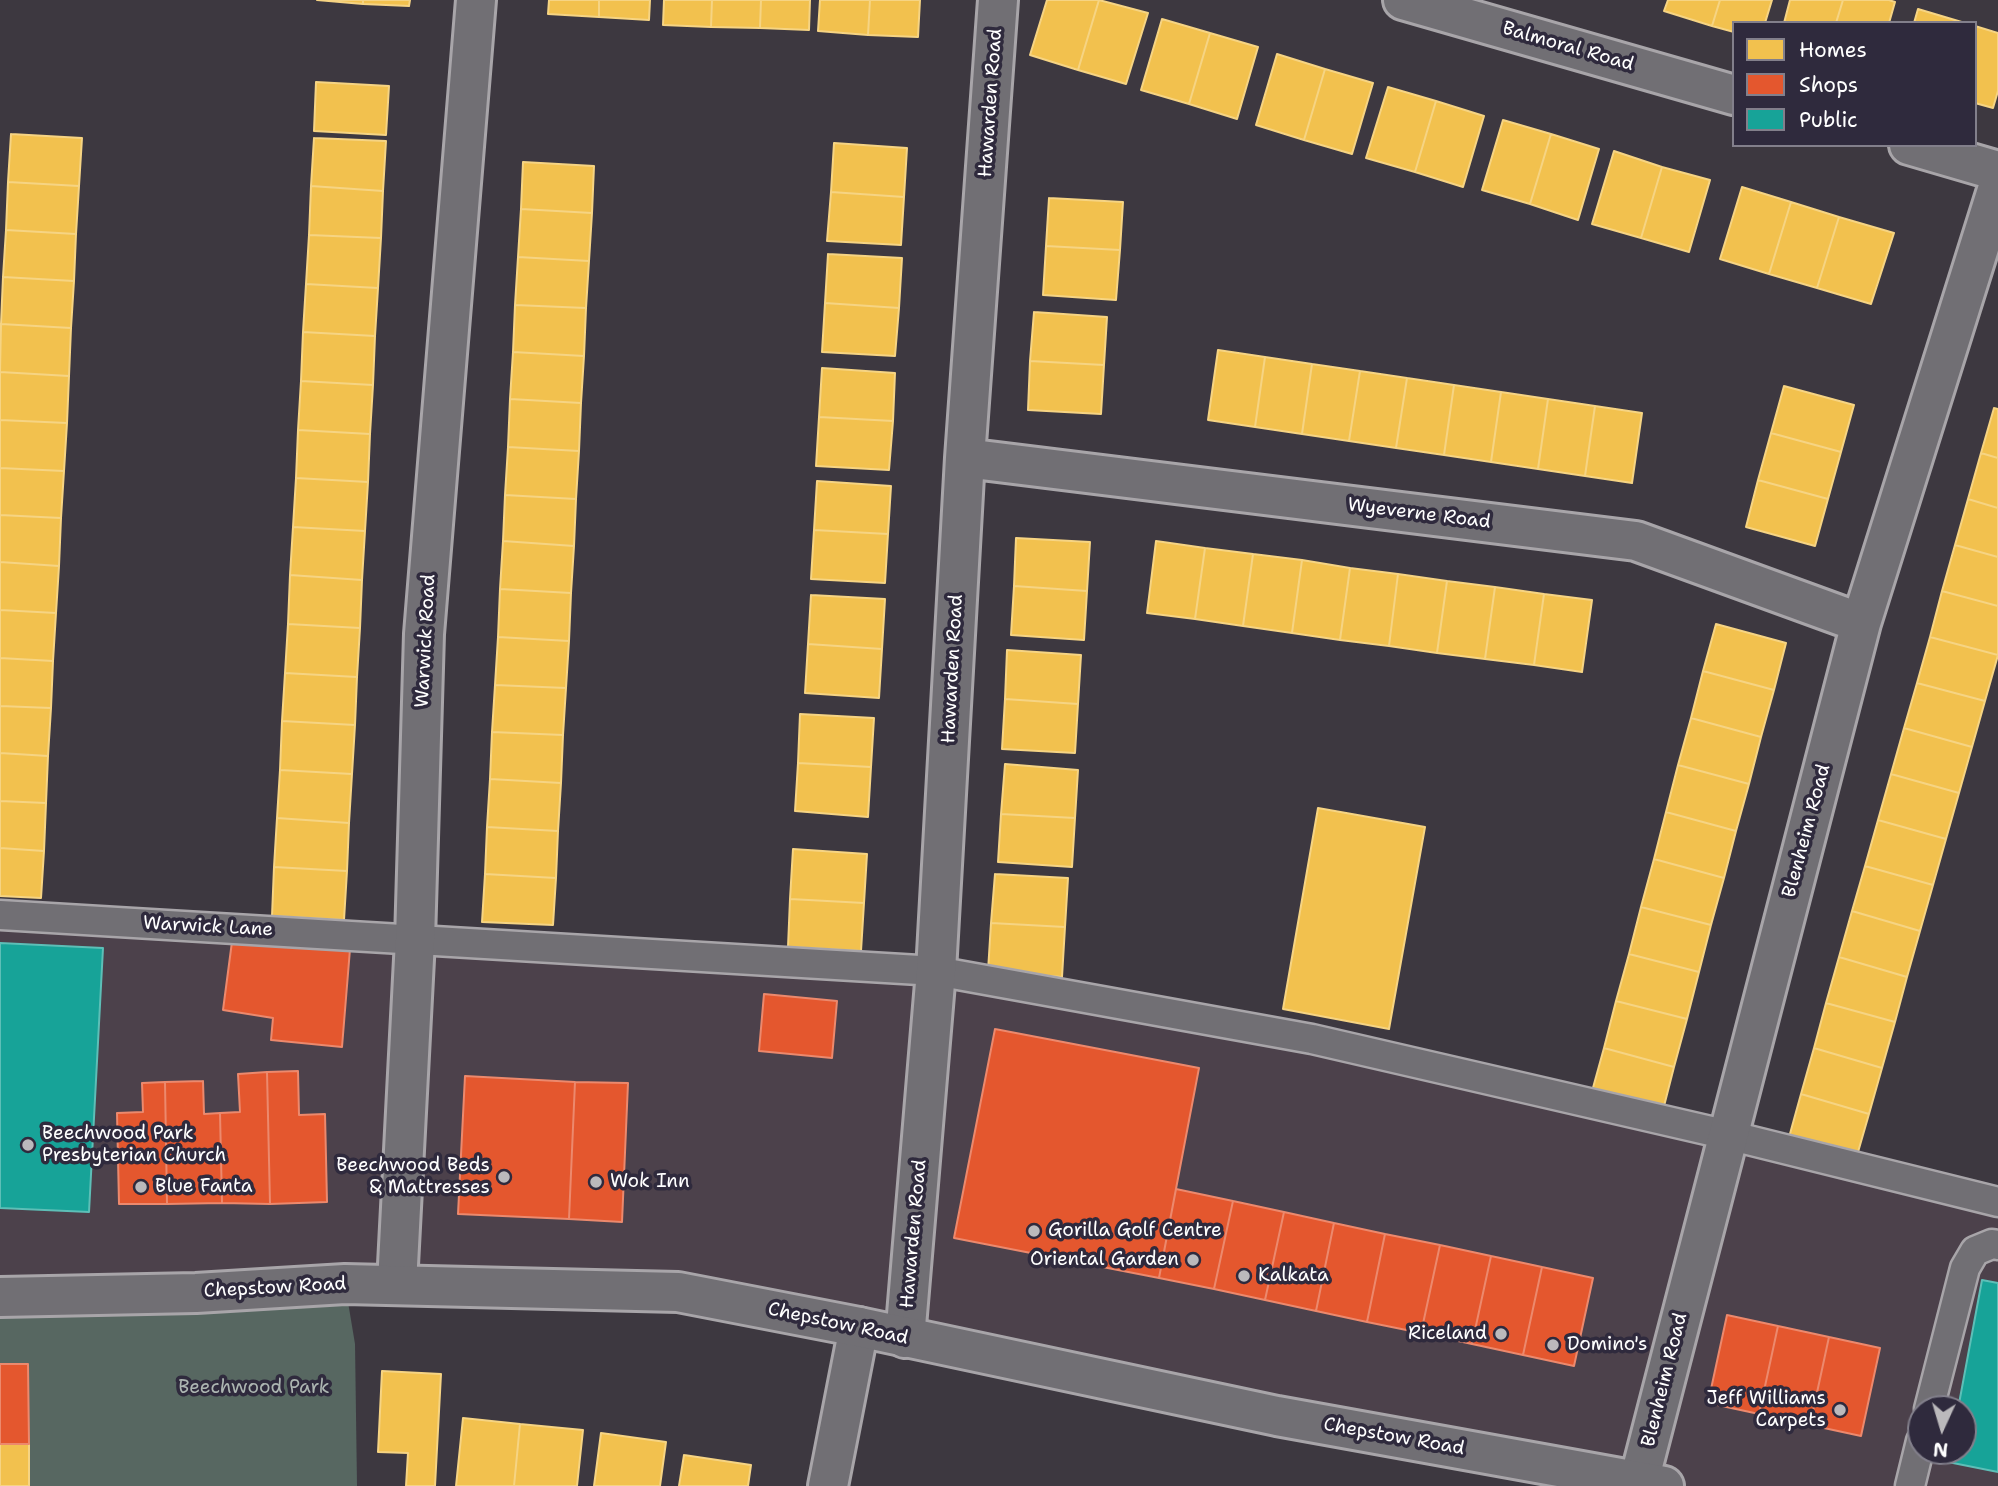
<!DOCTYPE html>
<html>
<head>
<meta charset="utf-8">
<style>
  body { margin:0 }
  #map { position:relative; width:1998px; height:1486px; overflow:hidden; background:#3d3840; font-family:"Shantell Sans",sans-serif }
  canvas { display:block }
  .legend { position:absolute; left:1732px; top:21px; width:245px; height:126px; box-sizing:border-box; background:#2f2a3d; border:2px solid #827f8b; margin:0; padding:9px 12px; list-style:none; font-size:21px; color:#fff }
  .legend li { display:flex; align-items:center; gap:14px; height:35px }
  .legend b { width:35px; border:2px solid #827f8b }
  .north { position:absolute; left:1907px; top:1395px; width:70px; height:70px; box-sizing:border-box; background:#2f2a3d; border:2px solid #827f8b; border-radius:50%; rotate:184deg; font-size:19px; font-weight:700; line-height:28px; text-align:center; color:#fff }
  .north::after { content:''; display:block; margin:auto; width:24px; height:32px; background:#bbb9bc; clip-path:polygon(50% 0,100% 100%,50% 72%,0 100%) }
</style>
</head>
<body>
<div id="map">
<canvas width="1998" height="1486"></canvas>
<ul class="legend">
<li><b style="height:19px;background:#f2c14e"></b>Homes</li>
<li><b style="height:19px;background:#e4572e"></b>Shops</li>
<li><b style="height:19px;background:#17a398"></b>Public</li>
</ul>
<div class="north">N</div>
</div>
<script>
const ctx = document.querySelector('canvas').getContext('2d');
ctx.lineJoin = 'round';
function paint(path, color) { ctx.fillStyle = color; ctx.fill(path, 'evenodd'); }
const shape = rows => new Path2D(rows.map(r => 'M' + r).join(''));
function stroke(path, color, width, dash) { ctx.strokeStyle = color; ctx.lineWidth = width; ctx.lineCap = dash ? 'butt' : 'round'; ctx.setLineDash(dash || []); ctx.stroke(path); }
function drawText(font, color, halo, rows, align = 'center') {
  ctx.font = font + ' "Shantell Sans",sans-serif'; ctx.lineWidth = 7; ctx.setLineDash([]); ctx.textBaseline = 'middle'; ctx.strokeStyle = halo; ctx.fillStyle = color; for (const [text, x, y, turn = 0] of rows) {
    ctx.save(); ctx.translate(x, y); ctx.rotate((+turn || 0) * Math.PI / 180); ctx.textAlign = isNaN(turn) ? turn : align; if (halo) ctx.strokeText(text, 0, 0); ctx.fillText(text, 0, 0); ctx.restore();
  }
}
paint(shape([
  [0,915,936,971,1998,1202,1998,1486,1664,1486,678,1292,0,1297],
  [1921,1409,1963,1409,1963,1451,1921,1451]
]), '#4c414b');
paint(shape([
  [345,1284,355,1344,357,1486,0,1486,0,1297]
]), '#576761');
const homes = shape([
  [317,0,363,0,363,4,317,0],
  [363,0,410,0,409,6,363,4,363,0],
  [549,0,599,0,599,17,548,14,549,0],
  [599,0,650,0,649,20,599,17,599,0],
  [664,0,712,0,711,27,663,25,664,0],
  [712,0,761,0,760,28,711,27,712,0],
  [761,0,810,0,809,30,760,28,761,0],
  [820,0,870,0,868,35,818,31,820,0],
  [870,0,920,0,918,37,868,35,870,0],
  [1047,0,1099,0,1078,70,1030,55,1047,0],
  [1099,0,1148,13,1126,84,1078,70,1099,0],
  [1668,0,1720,0,1712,26,1664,11,1668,0],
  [1720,0,1772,0,1765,23,1734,23,1734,32,1712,26,1720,0],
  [1790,0,1843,0,1836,23,1784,23,1790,0],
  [1843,0,1889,0,1895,2,1889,23,1836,23,1843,0],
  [1918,9,1965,23,1914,23,1918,9],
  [1162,19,1210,33,1189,104,1141,90,1162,19],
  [1975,26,1998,33,1998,91,1993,108,1975,103,1975,26],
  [1210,33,1258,47,1237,119,1189,104,1210,33],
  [1277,54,1325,69,1304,140,1256,125,1277,54],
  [1325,69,1373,83,1352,154,1304,140,1325,69],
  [316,82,389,86,386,135,314,131,316,82],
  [1388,87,1436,101,1415,172,1366,158,1388,87],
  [1436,101,1484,116,1463,187,1415,172,1436,101],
  [1503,120,1551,134,1530,204,1482,190,1503,120],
  [11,134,82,138,79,186,8,182,11,134],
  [1551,134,1599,149,1578,220,1530,204,1551,134],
  [314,138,386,141,383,191,311,186,314,138],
  [834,143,907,148,904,197,831,192,834,143],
  [1614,151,1662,167,1641,238,1592,224,1614,151],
  [523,162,594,166,592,213,521,209,523,162],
  [1662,167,1710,180,1689,252,1641,238,1662,167],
  [8,182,79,186,76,234,6,230,8,182],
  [311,186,383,191,381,238,309,235,311,186],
  [1742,187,1791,202,1769,274,1720,259,1742,187],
  [831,192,904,197,901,245,827,241,831,192],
  [1049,198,1123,202,1120,250,1046,246,1049,198],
  [1791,202,1839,217,1817,288,1769,274,1791,202],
  [521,209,592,213,589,261,518,257,521,209],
  [1839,217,1894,233,1871,304,1817,288,1839,217],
  [6,230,76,234,74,281,3,277,6,230],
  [309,235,381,238,378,288,306,284,309,235],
  [1046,246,1120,250,1116,300,1043,295,1046,246],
  [828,254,902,258,899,308,825,303,828,254],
  [518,257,589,261,586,308,515,305,518,257],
  [3,277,74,281,71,328,1,324,3,277],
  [306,284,378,288,375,336,303,332,306,284],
  [825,303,899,308,895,356,822,352,825,303],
  [515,305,586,308,584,356,513,352,515,305],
  [1034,312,1107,317,1104,365,1030,361,1034,312],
  [1,324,71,328,69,376,0,372,1,324],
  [303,332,375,336,373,385,301,381,303,332],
  [1218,350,1265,357,1255,427,1208,420,1218,350],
  [513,352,584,356,581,403,510,399,513,352],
  [1265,357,1312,364,1302,434,1255,427,1265,357],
  [1030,361,1104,365,1101,414,1028,410,1030,361],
  [1312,364,1360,371,1349,441,1302,434,1312,364],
  [822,368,895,373,893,421,819,417,822,368],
  [1360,371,1407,378,1396,448,1349,441,1360,371],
  [0,372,69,376,67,423,0,420,0,372],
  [1407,378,1454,385,1444,455,1396,448,1407,378],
  [301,381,373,385,370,434,298,430,301,381],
  [1454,385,1501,392,1491,462,1444,455,1454,385],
  [1784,386,1854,405,1841,452,1771,433,1784,386],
  [1501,392,1548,399,1538,469,1491,462,1501,392],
  [510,399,581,403,579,451,508,447,510,399],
  [1548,399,1595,406,1585,476,1538,469,1548,399],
  [1595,406,1642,413,1632,483,1585,476,1595,406],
  [1994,408,1998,409,1998,458,1981,453,1994,408],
  [819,417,893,421,889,470,816,466,819,417],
  [0,420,67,423,64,471,0,468,0,420],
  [298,430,370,434,368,482,296,478,298,430],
  [1771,433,1841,452,1828,499,1758,480,1771,433],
  [508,447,579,451,576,499,505,495,508,447],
  [1981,453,1998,458,1998,508,1968,499,1981,453],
  [0,468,64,471,61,518,0,515,0,468],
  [296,478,368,482,365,531,293,527,296,478],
  [1758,480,1828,499,1815,546,1746,527,1758,480],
  [817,481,891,486,888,534,814,530,817,481],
  [505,495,576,499,574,546,503,541,505,495],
  [1968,499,1998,508,1998,557,1955,545,1968,499],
  [0,515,61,518,59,566,0,562,0,515],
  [293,527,365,531,362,580,290,575,293,527],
  [814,530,888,534,885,583,811,579,814,530],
  [1016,538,1090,542,1087,591,1014,586,1016,538],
  [503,541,574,546,571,593,500,589,503,541],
  [1156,541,1205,548,1195,619,1147,613,1156,541],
  [1955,545,1998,557,1998,606,1942,591,1955,545],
  [1205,548,1253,554,1243,626,1195,619,1205,548],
  [1253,554,1302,560,1292,633,1243,626,1253,554],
  [1302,560,1350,568,1340,640,1292,633,1302,560],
  [0,562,59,566,56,613,0,610,0,562],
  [1350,568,1398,574,1389,646,1340,640,1350,568],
  [1398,574,1447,581,1437,653,1389,646,1398,574],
  [290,575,362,580,360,628,288,624,290,575],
  [1447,581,1495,587,1485,659,1437,653,1447,581],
  [1014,586,1087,591,1084,640,1011,635,1014,586],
  [1495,587,1544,594,1534,665,1485,659,1495,587],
  [500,589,571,593,569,641,498,637,500,589],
  [1942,591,1998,606,1998,655,1930,637,1942,591],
  [1544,594,1592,600,1582,672,1534,665,1544,594],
  [811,595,885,599,882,649,808,644,811,595],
  [0,610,56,613,53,661,0,658,0,610],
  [288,624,360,628,357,677,285,673,288,624],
  [1716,624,1786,643,1774,690,1703,671,1716,624],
  [498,637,569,641,566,688,495,685,498,637],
  [1930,637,1998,655,1985,701,1917,683,1930,637],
  [808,644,882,649,879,698,805,693,808,644],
  [1007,650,1081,655,1078,704,1005,699,1007,650],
  [0,658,53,661,51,708,0,706,0,658],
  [1703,671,1774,690,1761,737,1691,718,1703,671],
  [285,673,357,677,355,725,282,721,285,673],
  [1917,683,1985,701,1972,747,1904,728,1917,683],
  [495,685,566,688,563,735,492,732,495,685],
  [1005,699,1078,704,1075,753,1002,749,1005,699],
  [0,706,51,708,48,756,0,753,0,706],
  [800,714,874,718,871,767,798,763,800,714],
  [1691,718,1761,737,1749,784,1678,765,1691,718],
  [282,721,355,725,352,774,280,770,282,721],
  [1904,728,1972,747,1959,793,1891,774,1904,728],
  [492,732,563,735,561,783,490,779,492,732],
  [0,753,48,756,46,803,0,801,0,753],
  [798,763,871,767,868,817,795,811,798,763],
  [1005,764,1078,770,1075,818,1001,814,1005,764],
  [1678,765,1749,784,1736,831,1666,812,1678,765],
  [280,770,352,774,349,823,277,818,280,770],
  [1891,774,1959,793,1946,839,1878,820,1891,774],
  [490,779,561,783,558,831,487,827,490,779],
  [0,801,46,803,44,851,0,848,0,801],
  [1318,808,1425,827,1389,1029,1283,1009,1318,808],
  [1666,812,1736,831,1724,878,1654,859,1666,812],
  [1001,814,1075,818,1072,867,998,862,1001,814],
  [277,818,349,823,347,871,274,867,277,818],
  [1878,820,1946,839,1933,885,1865,866,1878,820],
  [487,827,558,831,556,878,485,874,487,827],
  [0,848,44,851,41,898,0,896,0,848],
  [793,849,867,854,864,903,790,899,793,849],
  [1654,859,1724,878,1711,925,1641,907,1654,859],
  [1865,866,1933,885,1920,931,1852,911,1865,866],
  [274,867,347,871,344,920,272,916,274,867],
  [485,874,556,878,553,925,482,922,485,874],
  [995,874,1068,878,1065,927,991,923,995,874],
  [790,899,864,903,861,951,788,947,790,899],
  [1641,907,1711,925,1699,972,1629,954,1641,907],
  [1852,911,1920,931,1907,977,1839,957,1852,911],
  [991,923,1065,927,1062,977,988,971,991,923],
  [1629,954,1699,972,1687,1019,1616,1001,1629,954],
  [1839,957,1907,977,1895,1022,1826,1003,1839,957],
  [1616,1001,1687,1019,1674,1067,1604,1048,1616,1001],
  [1826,1003,1895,1022,1882,1068,1814,1048,1826,1003],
  [1604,1048,1674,1067,1662,1114,1591,1095,1604,1048],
  [1814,1048,1882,1068,1869,1114,1801,1094,1814,1048],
  [1801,1094,1869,1114,1856,1159,1788,1141,1801,1094],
  [382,1371,441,1374,435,1486,406,1486,408,1453,378,1452,382,1371],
  [463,1418,520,1424,514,1486,456,1486,463,1418],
  [520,1424,583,1430,577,1486,514,1486,520,1424],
  [601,1433,666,1442,660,1486,594,1486,601,1433],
  [0,1444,29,1444,29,1486,0,1486,0,1444],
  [684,1455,751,1465,748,1486,679,1486,684,1455]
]);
paint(homes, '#f2c14e');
stroke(homes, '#f6d483', 2);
const shops = shape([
  [233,934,350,949,342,1047,271,1040,273,1018,223,1010,233,934],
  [764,994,837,1001,832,1058,759,1051,764,994],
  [995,1029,1199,1068,1159,1278,954,1238,995,1029],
  [298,1071,299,1115,325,1114,327,1202,270,1204,267,1072,298,1071],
  [267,1072,270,1204,222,1203,220,1113,240,1112,238,1074,267,1072],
  [465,1076,575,1082,569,1219,458,1214,465,1076],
  [203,1081,204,1114,220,1113,222,1203,167,1204,165,1082,203,1081],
  [165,1082,167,1204,119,1204,117,1113,143,1112,142,1083,165,1082],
  [575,1082,628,1083,622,1222,569,1219,575,1082],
  [1176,1189,1233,1201,1214,1289,1159,1278,1176,1189],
  [1233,1201,1284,1212,1265,1300,1214,1289,1233,1201],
  [1284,1212,1334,1223,1316,1311,1265,1300,1284,1212],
  [1334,1223,1385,1234,1367,1322,1316,1311,1334,1223],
  [1385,1234,1440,1245,1421,1333,1367,1322,1385,1234],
  [1440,1245,1491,1256,1472,1344,1421,1333,1440,1245],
  [1491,1256,1542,1267,1523,1355,1472,1344,1491,1256],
  [1542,1267,1593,1278,1574,1366,1523,1355,1542,1267],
  [1727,1315,1778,1326,1759,1414,1708,1403,1727,1315],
  [1778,1326,1829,1337,1810,1425,1759,1414,1778,1326],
  [1829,1337,1880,1348,1861,1436,1810,1425,1829,1337],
  [0,1364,28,1364,29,1444,0,1444,0,1364]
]);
paint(shops, '#e4572e');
stroke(shops, '#ec896d', 2);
const public = shape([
  [0,943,103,948,89,1212,0,1208,0,943],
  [1982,1280,1998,1283,1998,1472,1948,1462,1950,1451,1963,1451,1963,1409,1958,1409,1982,1280]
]);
paint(public, '#17a398');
stroke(public, '#5dbfb7', 2);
const service = shape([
  [0,915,936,971,1312,1039,1728,1135,1998,1202],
  [1929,1409,1965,1268,1975,1251,1992,1244,1998,1245],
  [1910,1486,1921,1441]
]);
const minor = shape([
  [1403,0,1734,95],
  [1909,145,1998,171],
  [965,458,1636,541,1861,623],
  [397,1284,415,940,424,634,476,0],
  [905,1338,936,971,965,458,998,0],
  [1639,1481,1861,623,1998,187],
  [828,1486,859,1327]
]);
const secondary = shape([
  [0,1297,196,1293,345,1284,678,1292,859,1327,1277,1416,1664,1486]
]);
stroke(service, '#a8a5a9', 33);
stroke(minor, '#a8a5a9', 44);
stroke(secondary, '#a8a5a9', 44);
stroke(service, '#716f74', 28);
stroke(minor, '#716f74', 38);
stroke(secondary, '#716f74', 38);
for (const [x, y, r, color] of [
  [28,1145,7,"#bbb9bc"],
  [504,1177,7,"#bbb9bc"],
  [596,1182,7,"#bbb9bc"],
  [141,1187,7,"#bbb9bc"],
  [1034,1231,7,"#bbb9bc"],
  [1193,1260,7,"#bbb9bc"],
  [1244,1276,7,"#bbb9bc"],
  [1501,1334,7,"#bbb9bc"],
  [1553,1345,7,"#bbb9bc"],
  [1840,1410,7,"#bbb9bc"]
]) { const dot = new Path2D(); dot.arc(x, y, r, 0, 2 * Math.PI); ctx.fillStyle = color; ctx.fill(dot); stroke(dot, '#2f2a3d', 2.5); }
drawText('19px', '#fff', '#2f2a3d', [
  ["Balmoral Road",1568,47,16],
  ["Hawarden Road",991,103,-86],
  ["Wyeverne Road",1419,514,7],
  ["Warwick Road",426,641,-87],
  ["Hawarden Road",953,669,-87],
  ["Blenheim Road",1807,831,-75],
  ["Warwick Lane",208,927,3],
  ["Hawarden Road",914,1234,-85],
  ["Chepstow Road",275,1288,-3],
  ["Chepstow Road",838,1324,12],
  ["Blenheim Road",1665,1380,-76],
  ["Chepstow Road",1394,1437,10]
]);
drawText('19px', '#fff', '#2f2a3d', [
  ["Beechwood Park",42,1134],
  ["Presbyterian Church",42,1156],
  ["Beechwood Beds",490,1166,"right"],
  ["& Mattresses",490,1188,"right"],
  ["Wok Inn",610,1182],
  ["Blue Fanta",155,1187],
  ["Gorilla Golf Centre",1048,1231],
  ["Oriental Garden",1179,1260,"right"],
  ["Kalkata",1258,1276],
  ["Riceland",1487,1334,"right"],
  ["Domino's",1567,1345],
  ["Jeff Williams",1826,1399,"right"],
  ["Carpets",1826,1421,"right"]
], 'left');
drawText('19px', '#adb6b2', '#2f2a3d', [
  ["Beechwood Park",254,1388]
]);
</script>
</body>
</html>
